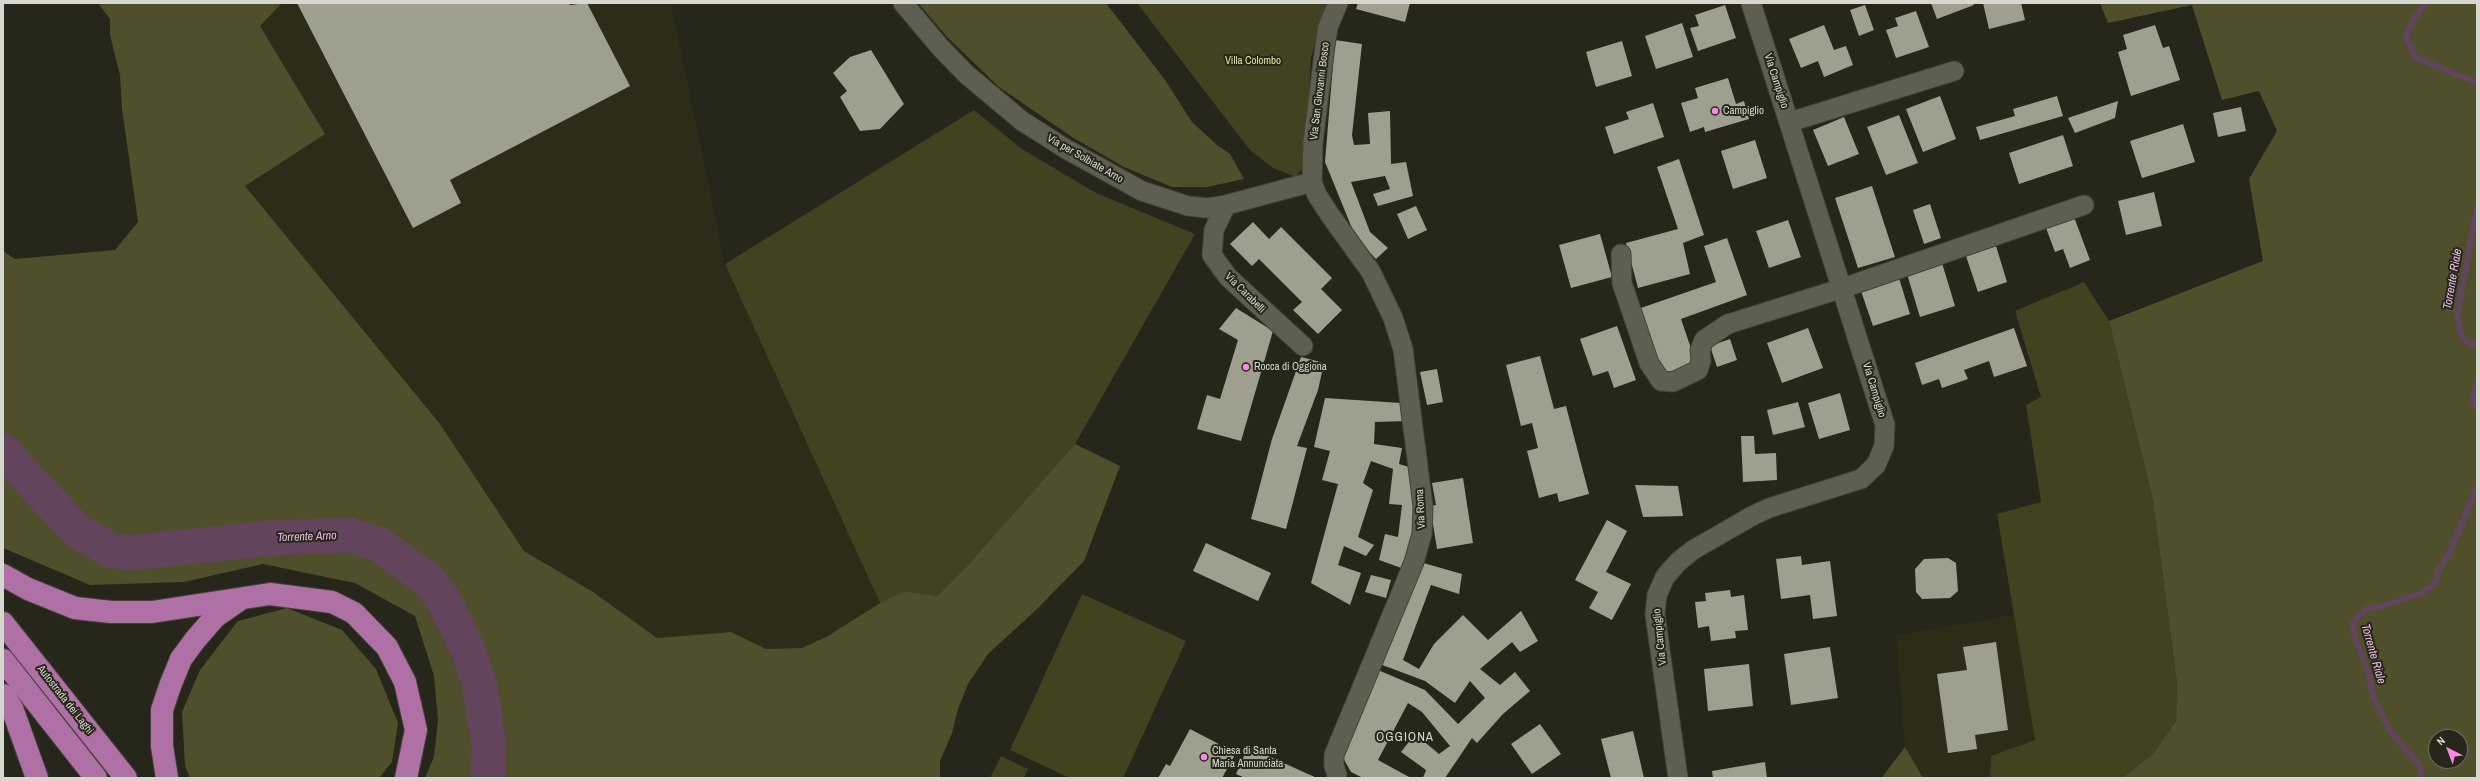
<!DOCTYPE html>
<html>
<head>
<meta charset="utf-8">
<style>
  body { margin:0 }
  #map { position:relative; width:2480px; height:781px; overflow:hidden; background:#26261a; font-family:"Archivo Narrow",sans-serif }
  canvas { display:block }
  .frame { position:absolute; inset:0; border:4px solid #d6d7ce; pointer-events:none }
  .north { position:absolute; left:2428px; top:729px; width:40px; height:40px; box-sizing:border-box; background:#26261a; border:1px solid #6c6d62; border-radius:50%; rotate:318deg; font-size:11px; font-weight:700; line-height:16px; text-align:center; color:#d6d7ce }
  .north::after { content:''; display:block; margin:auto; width:14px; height:18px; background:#f987e8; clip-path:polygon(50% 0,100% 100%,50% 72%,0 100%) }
</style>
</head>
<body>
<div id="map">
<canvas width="2480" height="781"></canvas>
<div class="frame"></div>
<div class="north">N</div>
</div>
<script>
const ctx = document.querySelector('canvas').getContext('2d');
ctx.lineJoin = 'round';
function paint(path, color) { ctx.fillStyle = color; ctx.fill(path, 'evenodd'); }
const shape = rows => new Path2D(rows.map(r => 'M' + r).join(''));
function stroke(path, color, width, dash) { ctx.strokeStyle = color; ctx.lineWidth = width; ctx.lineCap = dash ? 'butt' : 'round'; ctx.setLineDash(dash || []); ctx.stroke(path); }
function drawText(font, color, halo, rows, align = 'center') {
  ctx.font = font + ' "Archivo Narrow",sans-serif'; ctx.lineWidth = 4; ctx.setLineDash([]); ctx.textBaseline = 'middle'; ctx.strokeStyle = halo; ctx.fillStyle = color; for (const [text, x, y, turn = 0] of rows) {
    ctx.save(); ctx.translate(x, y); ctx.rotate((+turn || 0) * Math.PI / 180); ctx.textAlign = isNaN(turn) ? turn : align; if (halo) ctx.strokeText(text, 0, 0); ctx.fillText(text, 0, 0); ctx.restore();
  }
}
paint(shape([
  [282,3,671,3,725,264,880,603,828,636,802,648,766,649,731,632,657,638,593,592,524,551,440,424,244,186,324,134,259,26],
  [2014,615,2035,740,1991,756,1990,778,1923,778,1905,747,1896,635]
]), '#2c2c19');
paint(shape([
  [1137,3,1328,3,1311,57,1305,164,1296,177,1273,168,1250,150],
  [974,110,1022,149,1096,193,1195,234,1075,444,967,566,937,596,904,591,880,603,725,264],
  [2084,282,2109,321,2153,501,2177,683,2176,721,2153,754,2122,778,1990,778,1991,756,2035,740,1997,514,2041,502,2026,405,2041,397,2015,311],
  [1082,594,1186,641,1123,778,1070,778,1010,750],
  [1001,756,1028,769,1024,778,990,778]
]), '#424221');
paint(shape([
  [98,3,282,3,260,26,325,134,245,186,440,424,524,551,593,592,657,638,731,632,766,649,802,648,828,636,880,603,904,591,937,596,967,566,1075,444,1120,466,1084,561,1036,610,988,654,968,684,958,709,952,733,940,761,940,778,425,778,434,757,438,720,434,676,415,616,355,583,263,564,184,582,90,585,3,548,3,251,15,259,115,250,138,222,122,108,120,75,110,35,110,19],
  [918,3,1106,3,1165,80,1192,122,1217,145,1230,154,1244,179,1207,187,1172,187,1124,167,1072,137,999,87,948,38],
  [2100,3,2477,3,2477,778,2113,778,2122,778,2153,754,2176,721,2177,683,2153,501,2109,321,2263,261,2249,179,2277,131,2259,91,2222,100,2192,5,2108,23],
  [2436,737,2460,737,2460,761,2436,761],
  [287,608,342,630,376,669,398,723,392,762,379,778,190,778,185,766,182,712,200,670,238,621],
  [1905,747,1923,778,1884,778,1883,776]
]), '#4f502b');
stroke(shape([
  [2426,3,2414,18,2406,37,2415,57,2477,83],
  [2477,206,2457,317,2462,337,2469,344,2477,344],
  [2477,381,2473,401,2477,408],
  [2422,778,2421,767,2391,732,2373,697,2368,672,2355,638,2352,623,2366,609,2383,606,2422,593,2435,583,2439,569,2449,554,2477,488]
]), '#62445d', 6);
stroke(shape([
  [3,451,77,531,111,550,129,553,273,538,350,535,380,545,428,580,444,601,468,650,480,686,489,747,488,778]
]), '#62445d', 35);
paint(shape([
  [297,3,569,3,570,5,587,3,630,86,450,180,461,203,413,228],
  [1358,3,1410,3,1405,22,1356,9],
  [1931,3,1973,3,1974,5,1937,19],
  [1983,3,2021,3,2025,20,1989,29],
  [1725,5,1736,38,1698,51,1690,28,1699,26,1695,15],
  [1865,5,1874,30,1859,36,1850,10],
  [1916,11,1929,47,1896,58,1886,30,1898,26,1895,18],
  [1682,23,1693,57,1656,69,1645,36],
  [1824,25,1834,50,1846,46,1853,65,1824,77,1818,61,1801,68,1789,39],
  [2155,25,2163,48,2169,46,2180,80,2131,96,2118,52,2127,49,2123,35],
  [1335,40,1362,44,1352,135,1354,145,1370,144,1368,113,1390,111,1391,164,1406,162,1413,196,1378,206,1373,194,1390,189,1385,176,1351,182,1370,232,1388,248,1376,259,1356,238,1325,162],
  [1622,41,1632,76,1596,87,1586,52],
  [871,50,904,104,880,129,860,131,840,97,847,91,833,73,850,57],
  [1728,78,1736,104,1744,101,1749,119,1705,132,1704,127,1690,132,1681,103,1698,98,1695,88],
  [1940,96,1956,139,1923,152,1906,109],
  [2057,96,2063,116,1980,140,1976,127,2015,116,2013,109],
  [2118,101,2115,118,2075,133,2068,118],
  [1653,103,1664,137,1614,154,1605,127,1629,119,1626,112],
  [2241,107,2246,131,2218,137,2213,113],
  [1899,115,1918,163,1886,175,1867,127],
  [1844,117,1859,154,1828,166,1813,130],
  [2183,124,2195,162,2142,178,2130,141],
  [2063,135,2073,166,2019,184,2009,153],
  [1755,140,1767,178,1733,189,1721,151],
  [1679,159,1704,235,1683,243,1690,274,1638,288,1626,243,1678,229,1657,167],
  [1872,186,1895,257,1858,268,1835,198],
  [2154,192,2162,226,2126,235,2118,201],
  [1930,204,1941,238,1924,244,1913,210],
  [1416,206,1427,230,1408,239,1397,214],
  [2074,217,2090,260,2070,268,2063,249,2055,252,2046,228],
  [1788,220,1801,257,1769,268,1756,231],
  [1253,222,1269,239,1281,227,1332,278,1321,289,1342,310,1318,334,1293,310,1302,302,1259,259,1252,266,1230,244],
  [1600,234,1612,277,1571,288,1559,245],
  [1727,238,1747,295,1681,319,1697,366,1662,378,1638,309,1716,282,1704,246],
  [1996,246,2007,282,1978,292,1966,256],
  [1942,263,1955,306,1920,317,1907,274],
  [1899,278,1910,314,1873,326,1861,291],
  [1236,308,1273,331,1241,441,1197,429,1207,395,1220,399,1238,340,1219,329],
  [1617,326,1636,380,1614,388,1608,371,1593,376,1580,339],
  [1808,328,1823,368,1782,383,1767,343],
  [2014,328,2027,366,1994,377,1989,361,1964,370,1968,379,1942,388,1939,379,1922,385,1915,363],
  [1730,339,1737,360,1717,367,1710,346],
  [1540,356,1554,409,1566,406,1589,494,1559,502,1557,493,1539,498,1527,451,1538,448,1532,423,1521,426,1506,365],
  [1301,357,1324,363,1318,390,1297,446,1307,448,1286,529,1251,519,1272,439],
  [1437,369,1443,402,1427,405,1420,372],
  [1840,393,1850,430,1819,439,1808,403],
  [1325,398,1401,403,1407,421,1375,422,1374,444,1402,448,1399,464,1409,467,1414,507,1412,548,1404,569,1379,560,1385,534,1398,537,1402,505,1389,504,1393,469,1371,461,1363,483,1373,490,1358,537,1374,545,1366,556,1344,546,1338,565,1361,573,1350,605,1311,583,1338,484,1322,480,1330,451,1314,447],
  [1798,402,1805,427,1773,435,1767,410],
  [1741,436,1754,436,1755,454,1776,453,1777,480,1743,482],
  [1463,478,1473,543,1437,549,1430,506,1436,505,1432,483],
  [1635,485,1678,486,1683,516,1643,517],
  [1607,520,1627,531,1606,572,1631,584,1612,620,1589,608,1598,592,1575,580],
  [1206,543,1271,573,1258,601,1193,571],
  [1801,556,1802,565,1830,561,1837,616,1813,619,1810,595,1781,599,1776,559],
  [1948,558,1956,563,1958,591,1950,598,1922,599,1916,592,1915,569,1924,559],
  [1420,562,1462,574,1459,594,1431,585,1403,660,1419,669,1434,644,1463,615,1488,640,1521,611,1538,641,1520,652,1512,642,1480,669,1500,685,1515,672,1530,691,1503,714,1477,743,1472,738,1445,778,1423,778,1426,770,1401,752,1415,734,1439,754,1450,746,1422,712,1408,703,1378,760,1411,778,1363,778,1351,772,1342,756,1378,670,1425,690,1458,724,1485,698,1470,681,1455,703,1425,681,1377,663],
  [1371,575,1391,580,1386,598,1365,592],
  [1730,590,1731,597,1744,595,1748,630,1735,631,1736,638,1711,641,1709,626,1698,628,1695,602,1706,601,1705,593],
  [1996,642,2008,730,1975,735,1977,749,1948,753,1937,674,1967,670,1963,647],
  [1830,647,1838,698,1791,705,1784,654],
  [1749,664,1753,706,1708,711,1704,669],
  [1540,724,1561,754,1532,774,1511,744],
  [1190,729,1236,753,1222,778,1158,778,1166,764,1170,766],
  [1633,731,1644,778,1611,778,1601,739],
  [1248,747,1317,778,1245,778,1236,774],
  [1765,762,1767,778,1713,778,1712,771]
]), '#9e9f8f');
const minor = shape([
  [903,3,940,47,966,74,1022,121,1066,149,1142,191,1188,206,1207,208,1226,205,1312,182],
  [1790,122,1954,71],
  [1226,205,1214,230,1212,255,1228,277,1303,346],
  [1621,254,1622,283,1649,363,1661,381,1673,382,1698,370,1701,361,1700,350,1704,340,1728,324,1843,288,2084,205],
  [1337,775,1334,766,1334,755,1414,562,1422,534,1423,506,1403,349,1393,318,1371,272,1330,215,1317,195,1312,182,1313,142,1325,46,1328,27,1338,3],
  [1678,778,1655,614,1657,595,1665,577,1678,562,1693,550,1752,516,1769,508,1861,479,1876,465,1884,446,1885,425,1751,3]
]);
const highway = shape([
  [3,575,28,589,75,608,111,612,152,612,270,594,332,602,354,613,387,647,405,682,416,730,406,778],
  [3,623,126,778],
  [3,660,96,778],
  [3,695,12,708,37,778],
  [167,778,162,746,162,710,170,686,181,659,195,640,215,617,238,601]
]);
stroke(minor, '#434339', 21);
stroke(highway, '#434339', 24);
stroke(minor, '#5e5f51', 19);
stroke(highway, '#af71a5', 22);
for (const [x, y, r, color] of [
  [1715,111,4,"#f987e8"],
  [1246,367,4,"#f987e8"],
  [1204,757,4,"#f987e8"]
]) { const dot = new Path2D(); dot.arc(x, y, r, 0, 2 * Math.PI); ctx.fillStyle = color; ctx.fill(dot); stroke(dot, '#26261a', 1.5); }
drawText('11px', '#e1e2a0', '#26261a', [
  ["Villa Colombo",1253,61]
]);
drawText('11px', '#d6d7ce', '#26261a', [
  ["Via Campiglio",1776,81,72],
  ["Via San Giovanni Bosco",1320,91,-83],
  ["Via per Solbiate Arno",1085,159,30],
  ["Via Carabelli",1245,293,45],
  ["Via Campiglio",1874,390,73],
  ["Via Roma",1421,509,-93],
  ["Via Campiglio",1660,637,-96],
  ["Autostrada dei Laghi",65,700,52]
]);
drawText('11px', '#d6d7ce', '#26261a', [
  ["Campiglio",1723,111],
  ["Rocca di Oggiona",1254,367],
  ["Chiesa di Santa",1212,751],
  ["Maria Annunciata",1212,764]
], 'left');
drawText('italic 12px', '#f3bce8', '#26261a', [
  ["Torrente Riale",2453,279,-80],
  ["Torrente Arno",307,537,-2],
  ["Torrente Riale",2373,654,74]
]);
ctx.letterSpacing = '1px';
drawText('13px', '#d6d7ce', '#26261a', [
  ["OGGIONA",1405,738]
]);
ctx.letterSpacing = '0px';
</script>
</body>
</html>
